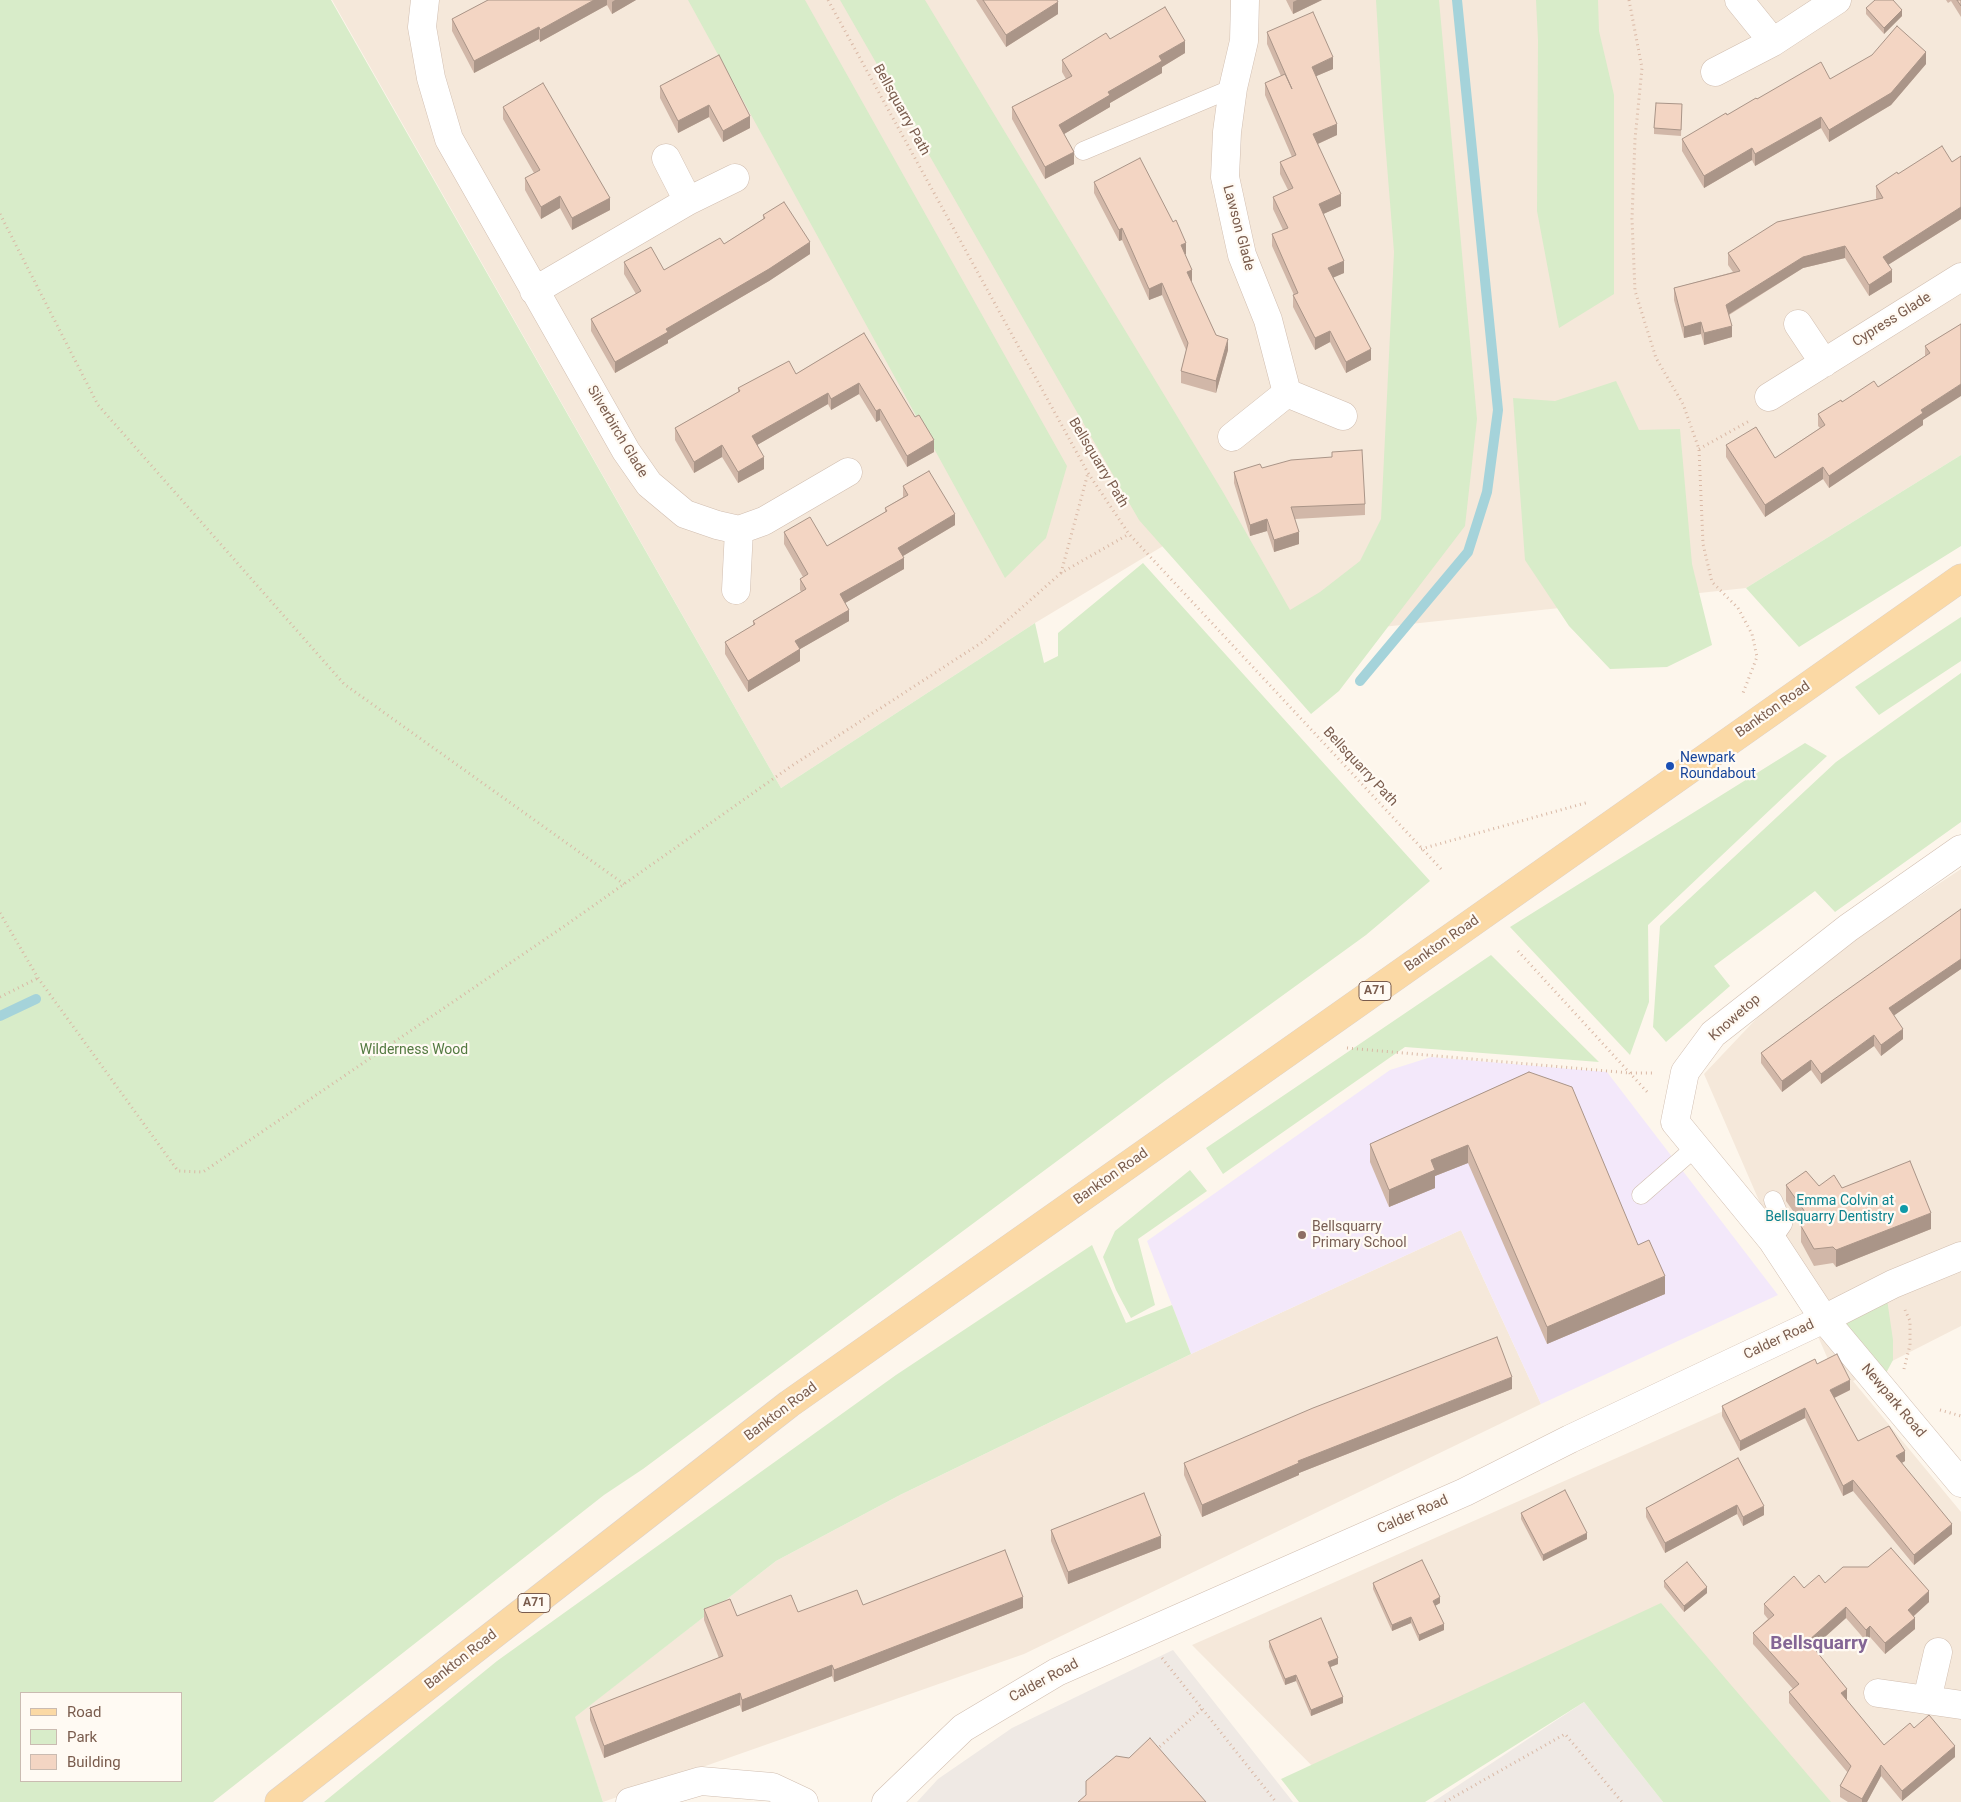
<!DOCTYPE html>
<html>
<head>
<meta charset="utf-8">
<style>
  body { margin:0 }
  #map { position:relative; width:1961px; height:1802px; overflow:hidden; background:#fdf6ec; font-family:Roboto,sans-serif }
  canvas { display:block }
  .legend { position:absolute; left:20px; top:1692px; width:162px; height:90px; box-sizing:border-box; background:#fffaf3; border:1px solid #cabbb1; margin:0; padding:6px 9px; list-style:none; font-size:15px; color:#7a5c4d }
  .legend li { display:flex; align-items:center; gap:10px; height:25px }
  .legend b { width:25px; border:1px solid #cabbb1 }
</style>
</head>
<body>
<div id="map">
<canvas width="1961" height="1802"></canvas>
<ul class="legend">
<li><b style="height:6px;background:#fbd9a5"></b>Road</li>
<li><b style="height:14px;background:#d8ecc9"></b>Park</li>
<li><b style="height:14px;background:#f3d5c3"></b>Building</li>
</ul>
</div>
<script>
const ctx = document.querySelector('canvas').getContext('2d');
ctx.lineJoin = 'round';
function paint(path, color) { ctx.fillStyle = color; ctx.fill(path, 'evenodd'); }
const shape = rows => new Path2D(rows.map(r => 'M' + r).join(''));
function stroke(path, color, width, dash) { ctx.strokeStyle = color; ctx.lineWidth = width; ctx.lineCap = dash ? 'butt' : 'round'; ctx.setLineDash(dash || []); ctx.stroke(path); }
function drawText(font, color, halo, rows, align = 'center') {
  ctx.font = font + ' Roboto,sans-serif'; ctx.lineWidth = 4.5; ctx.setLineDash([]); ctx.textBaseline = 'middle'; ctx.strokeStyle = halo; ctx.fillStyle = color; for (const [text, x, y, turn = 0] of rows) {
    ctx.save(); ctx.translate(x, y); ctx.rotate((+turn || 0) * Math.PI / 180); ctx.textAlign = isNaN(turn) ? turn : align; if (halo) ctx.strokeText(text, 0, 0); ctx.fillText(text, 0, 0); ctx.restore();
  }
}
paint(shape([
  [332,0,1961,0,1961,455,1746,588,1308,635,1193,528,1035,623,781,788],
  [1961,869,1961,1326,1853,1381,1961,1512,1961,1802,1743,1802,1608,1666,1347,1801,1192,1645,1830,1364,1704,1074,1793,980],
  [1461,1230,1541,1404,1024,1654,603,1802,574,1717,776,1561,900,1495,1191,1354]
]), '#f5e8da');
paint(shape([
  [1173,1650,1293,1802,917,1802,938,1779,1012,1728],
  [1584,1702,1663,1802,1433,1802]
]), '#efe9e4');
paint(shape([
  [1431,1057,1607,1072,1778,1295,1541,1404,1461,1230,1191,1354,1147,1241,1390,1070]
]), '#f3e8fa');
paint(shape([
  [0,0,331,0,781,788,1035,623,1044,663,1058,656,1058,633,1143,563,1430,881,1366,935,1166,1080,643,1469,604,1495,213,1802,0,1802],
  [21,1693,181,1693,181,1781,21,1781],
  [688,0,805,0,1067,466,1046,538,1005,578],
  [840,0,925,0,1223,492,1290,610,1320,592,1360,561,1381,519,1394,252,1383,116,1376,0,1439,0,1477,419,1465,526,1339,691,1311,714,1139,520],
  [1536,0,1598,0,1599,31,1614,95,1614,294,1559,328,1537,211,1538,40],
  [1616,381,1639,430,1680,429,1692,564,1712,645,1667,667,1610,669,1569,626,1525,560,1513,398,1555,401],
  [1961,455,1961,546,1799,647,1746,588],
  [1961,617,1961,661,1879,715,1855,687],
  [1961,673,1961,822,1835,912,1815,891,1714,966,1730,986,1666,1042,1653,1027,1660,926,1836,762],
  [1805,743,1827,756,1648,925,1649,1002,1630,1055,1510,927],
  [1491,955,1599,1062,1405,1047,1223,1174,1206,1148],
  [1190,1170,1207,1191,1138,1239,1155,1305,1131,1318,1116,1290,1103,1257,1115,1231],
  [1092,1245,1126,1323,1172,1305,1191,1354,900,1495,776,1561,575,1717,603,1802,324,1802,497,1661,896,1375],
  [1887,1299,1893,1340,1893,1360,1885,1375,1844,1321],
  [1661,1603,1831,1802,1663,1802,1584,1702,1425,1802,1299,1802,1281,1779]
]), '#d8ecc9');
stroke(shape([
  [1360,681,1468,552,1487,492,1498,410,1457,0],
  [0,1016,36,999]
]), '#a5d3da', 10);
const lane = shape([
  [1083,151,1233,88],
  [1641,1195,1696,1147],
  [1772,1240,1783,1224,1773,1200]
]);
const street = shape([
  [425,0,422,27,431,78,449,139,626,451,649,484,685,514,717,525,739,530,764,521,848,472],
  [1245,0,1244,41,1233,88,1227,132,1225,177,1242,255,1268,320,1287,393,1343,416],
  [1739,0,1773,42],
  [1715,72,1773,42,1837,0],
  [666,158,688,201],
  [534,291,688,201,735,178],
  [1798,324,1824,363],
  [1769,397,1961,277],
  [1232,437,1287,393],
  [736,590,739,530],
  [1961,849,1848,928,1713,1034,1685,1072,1675,1122,1772,1240,1824,1319,1961,1483],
  [1878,1693,1961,1705],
  [1927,1700,1938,1652],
  [630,1802,701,1781,772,1787,804,1802],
  [886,1802,963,1728,1057,1672,1465,1492,1570,1439,1824,1319,1893,1284,1961,1256]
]);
const primary = shape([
  [279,1802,789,1404,1961,578]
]);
stroke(lane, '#d1beb0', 19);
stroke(street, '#d1beb0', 29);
stroke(primary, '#dad1cd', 29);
stroke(shape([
  [828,0,1088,473,1129,534,1442,870],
  [1629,0,1642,68,1635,139,1632,219,1635,291,1656,358,1683,404,1699,449,1703,544,1712,582,1738,608,1752,634,1757,657,1743,693],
  [0,214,98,405,344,684,624,884],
  [1699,449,1751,420],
  [1061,573,1088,473],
  [1421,849,1589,802],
  [0,913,38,978,178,1171,203,1172,566,925,790,767,984,641,1061,573,1129,534],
  [1518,951,1649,1094],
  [0,997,38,978],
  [1347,1048,1630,1073,1655,1073],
  [1904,1369,1910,1345,1910,1321,1905,1310],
  [1940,1410,1961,1416],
  [1162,1658,1276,1802],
  [1156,1750,1202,1709],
  [1445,1802,1565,1734,1622,1802]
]), '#d9b8a5', 3, [1, 4]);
stroke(lane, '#fff', 18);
stroke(street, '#fff', 28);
stroke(primary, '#fbd9a5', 28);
paint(shape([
  [488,0,636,0,612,14,607,5,540,42,539,39,474,73,452,31,452,19],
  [976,0,1057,0,1058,14,1006,47],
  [1286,0,1322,0,1293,14],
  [1946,0,1961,0,1961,17,1951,1,1948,3],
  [1866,8,1902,16,1884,34,1866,14],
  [1267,32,1333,69,1316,76,1337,135,1318,144,1341,206,1323,214,1344,273,1333,277,1371,360,1346,373,1330,342,1315,350,1293,307,1293,295,1294,295,1272,246,1272,234,1283,230,1273,209,1273,197,1288,190,1280,174,1280,162,1292,157,1265,95,1265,83,1281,76,1267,44],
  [1110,39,1185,53,1162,67,1162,73,1110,103,1110,107,1064,134,1074,164,1045,179,1012,119,1012,107,1066,79,1062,72,1062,60],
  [719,55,750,128,723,142,709,117,678,133,660,98,660,86],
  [1926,64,1891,105,1829,142,1821,128,1755,166,1752,160,1704,188,1682,151,1682,139,1757,99,1830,79],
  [1682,104,1681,136,1654,134,1654,128],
  [503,107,610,210,572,230,560,208,541,219,525,190,525,178,534,173,503,119],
  [1961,156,1961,219,1888,265,1892,282,1869,296,1845,258,1803,268,1729,315,1732,337,1704,345,1701,334,1684,338,1674,300,1674,288,1733,272,1728,265,1728,253,1877,200,1876,198,1876,186,1898,174,1952,162],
  [1094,182,1186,254,1185,254,1192,281,1191,282,1216,335,1228,350,1216,393,1181,383,1181,371,1186,350,1162,295,1149,300,1122,240,1119,241,1094,193],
  [763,215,810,254,769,281,668,340,668,343,615,373,591,331,591,319,636,294,624,274,624,262,664,270,724,244,763,219],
  [1961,324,1923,420,1923,425,1829,488,1823,479,1765,517,1726,457,1726,445,1775,458,1820,428,1818,426,1818,414,1842,402,1878,387,1925,356,1925,346],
  [864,333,934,452,907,467,880,420,876,422,859,394,831,410,828,404,757,445,764,469,738,483,722,457,694,473,675,440,675,428,738,392,738,388,796,374],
  [1262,468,1365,504,1365,515,1295,519,1299,544,1274,552,1267,531,1250,536,1234,483,1234,472],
  [903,486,955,525,903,556,904,569,845,603,849,621,800,649,800,661,748,692,725,654,725,642,753,626,753,621,801,592,800,590,800,579,803,577,784,544,784,532,827,546,885,512,885,508,903,497],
  [1961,909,1961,969,1894,1015,1903,1039,1881,1056,1874,1046,1821,1084,1811,1070,1782,1092,1761,1063,1761,1053],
  [1529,1072,1638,1245,1665,1294,1547,1344,1468,1163,1435,1176,1435,1188,1389,1207,1370,1162,1370,1144],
  [1786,1185,1842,1188,1931,1229,1836,1267,1833,1263,1814,1266,1801,1242,1801,1226,1803,1225,1786,1201],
  [1512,1389,1299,1473,1299,1475,1202,1517,1184,1475,1184,1463],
  [1850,1390,1834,1398,1858,1441,1905,1461,1902,1463,1952,1534,1914,1565,1853,1491,1843,1496,1805,1418,1740,1451,1722,1416,1722,1406],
  [1738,1458,1764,1515,1743,1526,1737,1514,1665,1553,1646,1517,1646,1508],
  [1521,1513,1587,1539,1543,1561,1521,1519],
  [1051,1530,1161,1548,1068,1584,1051,1541],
  [1664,1581,1707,1593,1684,1612,1664,1587],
  [1373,1583,1440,1603,1435,1606,1444,1630,1419,1641,1411,1623,1392,1631,1373,1589],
  [1825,1583,1929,1602,1914,1616,1915,1629,1885,1654,1870,1637,1866,1641,1846,1618,1813,1648,1846,1700,1884,1745,1914,1728,1955,1757,1902,1801,1881,1776,1867,1802,1848,1802,1840,1797,1840,1786,1848,1773,1789,1703,1789,1692,1793,1689,1753,1644,1753,1633,1768,1619,1764,1614,1764,1604,1804,1588],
  [863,1605,1023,1608,834,1682,832,1676,742,1712,740,1705,604,1758,590,1720,590,1708,719,1658,704,1620,704,1609,737,1616,798,1612],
  [1269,1641,1338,1664,1330,1667,1343,1703,1311,1716,1296,1681,1285,1685,1269,1647]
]), '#d1b7a8');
paint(shape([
  [594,0,607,0,607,5,540,42,540,30],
  [615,0,636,0,612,14,612,2],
  [1297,0,1322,0,1293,14,1293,2],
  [1058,2,1058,14,1006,47,1006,35],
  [1902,10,1902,16,1884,34,1884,28],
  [539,27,539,39,474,73,474,61],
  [1185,41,1185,53,1162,67,1162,73,1110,103,1110,107,1059,137,1059,125,1159,56],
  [1926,52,1926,64,1891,105,1829,142,1829,130],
  [1333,57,1333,69,1312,78,1312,67],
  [709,105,709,117,678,133,678,121],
  [750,116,750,128,723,142,723,131],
  [1821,117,1821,128,1755,166,1755,154],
  [1337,124,1337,135,1313,146,1313,134],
  [1752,148,1752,160,1704,188,1704,176],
  [1074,152,1074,164,1045,179,1045,167],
  [1341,194,1341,206,1319,216,1319,204],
  [560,196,560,208,541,219,541,207],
  [610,198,610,210,572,230,572,218],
  [1961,207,1961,219,1883,268,1883,257],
  [1122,228,1122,240,1119,241,1119,230],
  [810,242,810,254,769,281,668,340,668,343,615,373,615,362,666,329],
  [1186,243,1186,254,1181,256,1181,245],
  [1845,246,1845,258,1803,268,1726,316,1726,305,1803,257],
  [1344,261,1344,273,1328,280,1328,268],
  [1192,270,1192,281,1187,283,1187,272],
  [1892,270,1892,282,1869,296,1869,285],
  [1162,283,1162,295,1149,300,1149,289],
  [1701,322,1701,334,1684,338,1684,327],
  [1732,326,1732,337,1704,345,1704,333],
  [1330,331,1330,342,1315,350,1315,338],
  [1228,339,1228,350,1216,393,1216,381],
  [1371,349,1371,360,1346,373,1346,362],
  [859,383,859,394,831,410,831,399],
  [1961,384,1961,396,1923,420,1923,425,1829,488,1829,476,1921,410],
  [828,393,828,404,752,448,752,436],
  [880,409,880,420,876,422,876,411],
  [934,440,934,452,907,467,907,456],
  [722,445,722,457,694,473,694,462],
  [764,457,764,469,738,483,738,472],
  [1823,467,1823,479,1765,517,1765,505],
  [955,514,955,525,898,559,898,548],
  [1267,519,1267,531,1250,536,1250,525],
  [1299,532,1299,544,1274,552,1274,540],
  [904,558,904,569,840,606,840,594],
  [849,610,849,621,795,652,795,641],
  [800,649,800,661,748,692,748,681],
  [1961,959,1961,969,1889,1019,1889,1008],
  [1903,1029,1903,1039,1881,1056,1881,1045],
  [1874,1035,1874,1046,1821,1084,1821,1074],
  [1811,1060,1811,1070,1782,1092,1782,1081],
  [1468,1145,1468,1163,1435,1176,1435,1188,1389,1207,1389,1190,1431,1160],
  [1931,1213,1931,1229,1836,1267,1836,1250],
  [1665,1276,1665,1294,1547,1344,1547,1327],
  [1512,1377,1512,1389,1299,1473,1299,1475,1202,1517,1202,1505,1298,1461],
  [1850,1380,1850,1390,1830,1400,1830,1390],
  [1805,1408,1805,1418,1740,1451,1740,1441],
  [1905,1451,1905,1461,1896,1466,1896,1456],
  [1853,1480,1853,1491,1843,1496,1843,1486],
  [1737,1505,1737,1514,1665,1553,1665,1543],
  [1764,1506,1764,1515,1743,1526,1743,1517],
  [1952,1524,1952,1534,1914,1565,1914,1555],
  [1587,1533,1587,1539,1543,1561,1543,1555],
  [1161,1536,1161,1548,1068,1584,1068,1572],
  [1707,1587,1707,1593,1684,1612,1684,1606],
  [1929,1591,1929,1602,1908,1621,1908,1610],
  [1023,1597,1023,1608,834,1682,834,1670],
  [1440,1597,1440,1603,1433,1607,1433,1601],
  [1846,1607,1846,1618,1808,1652,1808,1641],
  [1411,1617,1411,1623,1392,1631,1392,1625],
  [1915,1618,1915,1629,1885,1654,1885,1643],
  [1444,1624,1444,1630,1419,1641,1419,1635],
  [1870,1626,1870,1637,1866,1641,1866,1630],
  [1338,1658,1338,1664,1328,1668,1328,1662],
  [832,1665,832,1676,742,1712,742,1700],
  [1296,1675,1296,1681,1285,1685,1285,1679],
  [1847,1689,1847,1700,1841,1704,1841,1693],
  [740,1693,740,1705,604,1758,604,1746],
  [1343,1697,1343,1703,1311,1716,1311,1710],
  [1955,1746,1955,1757,1902,1801,1902,1791],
  [1881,1765,1881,1776,1867,1802,1862,1802,1862,1799]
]), '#aa9588');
const building = shape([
  [488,0,594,0,540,30,539,27,474,61,452,19,488,0],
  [983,0,1057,0,1058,2,1006,35,983,0],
  [1875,0,1893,0,1902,10,1884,28,1866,8,1875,0],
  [1957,0,1961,0,1961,6,1957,0],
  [1165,7,1185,41,1159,56,1162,61,1108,92,1110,95,1059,125,1074,152,1045,167,1012,107,1072,76,1062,60,1106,33,1110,39,1165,7],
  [1313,12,1333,57,1312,67,1337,124,1313,134,1341,194,1319,204,1344,261,1328,268,1371,349,1346,362,1330,331,1315,338,1293,295,1298,293,1272,234,1288,228,1273,197,1293,188,1280,162,1296,155,1265,83,1285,74,1292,89,1267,32,1313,12],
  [1897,26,1926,52,1891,93,1829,130,1821,117,1755,154,1752,148,1704,176,1682,139,1726,113,1727,115,1756,98,1757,99,1821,62,1830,79,1872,55,1897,26],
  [719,55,750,116,723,131,709,105,678,121,660,86,719,55],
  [543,83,610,198,572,218,560,196,541,207,525,178,540,170,503,107,543,83],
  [1656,103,1682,104,1681,130,1654,128,1656,103],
  [1942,146,1952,162,1961,156,1961,207,1883,257,1892,270,1869,285,1845,246,1803,257,1726,305,1732,326,1704,333,1701,322,1684,327,1674,288,1740,271,1728,253,1777,222,1883,198,1876,186,1897,172,1898,174,1942,146],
  [1140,158,1173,222,1176,220,1186,243,1181,245,1192,270,1187,272,1216,335,1228,339,1216,381,1181,371,1188,343,1162,283,1149,289,1122,228,1119,230,1094,182,1140,158],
  [784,202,810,242,769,269,666,329,668,332,615,362,591,319,641,291,624,262,651,247,664,270,720,238,724,244,765,218,763,215,784,202],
  [1961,324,1961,384,1921,410,1923,413,1829,476,1823,467,1765,505,1726,445,1756,427,1775,458,1825,425,1818,414,1841,400,1842,402,1874,381,1878,387,1930,353,1925,346,1961,324],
  [864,333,915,417,919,415,934,440,907,456,880,409,876,411,859,383,831,399,828,393,752,436,764,457,738,472,722,445,694,462,675,428,740,391,738,388,789,361,796,374,864,333],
  [1362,450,1365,504,1291,507,1299,532,1274,540,1267,519,1250,525,1234,472,1260,464,1262,468,1291,460,1332,457,1332,452,1362,450],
  [929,471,955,514,898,548,904,558,840,594,849,610,795,641,800,649,748,681,725,642,755,624,753,621,806,589,800,579,808,574,784,532,810,517,827,546,887,511,885,508,908,495,903,486,929,471],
  [1961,909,1961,959,1889,1008,1903,1029,1881,1045,1874,1035,1821,1074,1811,1060,1782,1081,1761,1053,1833,1000,1961,909],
  [1529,1072,1572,1087,1638,1245,1649,1240,1665,1276,1547,1327,1468,1145,1431,1160,1435,1170,1389,1190,1370,1144,1529,1072],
  [1910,1161,1931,1213,1836,1250,1833,1247,1814,1249,1801,1226,1810,1219,1786,1185,1806,1171,1819,1186,1834,1175,1842,1188,1910,1161],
  [1497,1337,1512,1377,1298,1461,1299,1463,1202,1505,1184,1463,1313,1408,1497,1337],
  [1837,1354,1850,1380,1830,1390,1858,1441,1889,1426,1905,1451,1896,1456,1952,1524,1914,1555,1853,1480,1843,1486,1805,1408,1740,1441,1722,1406,1815,1359,1817,1364,1837,1354],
  [1738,1458,1764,1506,1743,1517,1737,1505,1665,1543,1646,1508,1738,1458],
  [1565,1490,1587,1533,1543,1555,1521,1513,1565,1490],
  [1144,1493,1161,1536,1068,1572,1051,1530,1144,1493],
  [1891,1548,1929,1591,1908,1610,1915,1618,1885,1643,1870,1626,1866,1630,1846,1607,1808,1641,1847,1689,1841,1693,1884,1745,1910,1723,1914,1728,1929,1715,1955,1746,1902,1791,1881,1765,1862,1799,1840,1786,1851,1766,1789,1692,1799,1684,1753,1633,1774,1615,1764,1604,1794,1576,1804,1588,1819,1575,1825,1583,1843,1567,1868,1567,1891,1548],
  [1005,1550,1023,1597,834,1670,832,1665,742,1700,740,1693,604,1746,590,1708,723,1656,704,1609,730,1599,737,1616,791,1595,798,1612,857,1590,863,1605,1005,1550],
  [1422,1560,1440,1597,1433,1601,1444,1624,1419,1635,1411,1617,1392,1625,1373,1583,1422,1560],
  [1687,1562,1707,1587,1684,1606,1664,1581,1687,1562],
  [1321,1618,1338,1658,1328,1662,1343,1697,1311,1710,1296,1675,1285,1679,1269,1641,1321,1618],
  [1150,1738,1206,1802,1078,1802,1086,1795,1086,1781,1116,1756,1129,1758,1150,1738]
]);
paint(building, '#f3d5c3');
stroke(building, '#aa9588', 1);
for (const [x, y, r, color] of [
  [1670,766,5,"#1a4fb4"],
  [1904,1209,5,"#0f9aa8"],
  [1302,1235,5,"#8d6e63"]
]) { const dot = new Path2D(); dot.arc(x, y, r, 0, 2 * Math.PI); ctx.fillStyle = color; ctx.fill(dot); stroke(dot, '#fffaf3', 2); }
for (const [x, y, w] of [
  [1375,991,32],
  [534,1603,32]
]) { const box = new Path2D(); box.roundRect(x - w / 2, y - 9.5, w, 19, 4); ctx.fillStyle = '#fffaf3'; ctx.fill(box); stroke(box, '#7a5c4d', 1); }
drawText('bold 12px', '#7a5c4d', null, [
  ["A71",1375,991],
  ["A71",534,1603]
]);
drawText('14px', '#7a5c4d', '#fffaf3', [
  ["Bellsquarry Path",901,110,61],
  ["Lawson Glade",1238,228,75],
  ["Cypress Glade",1892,320,-32],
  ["Silverbirch Glade",617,432,59],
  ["Bellsquarry Path",1098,463,59],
  ["Bankton Road",1773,710,-35],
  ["Bellsquarry Path",1360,767,47],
  ["Bankton Road",1442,944,-35],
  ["Knowetop",1735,1018,-41],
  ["Bankton Road",1111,1177,-35],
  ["Calder Road",1779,1340,-25],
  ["Newpark Road",1893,1401,50],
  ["Bankton Road",781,1412,-37],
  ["Calder Road",1413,1515,-24],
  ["Bankton Road",461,1660,-38],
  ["Calder Road",1044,1681,-28]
]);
drawText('14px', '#164399', '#fffaf3', [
  ["Newpark",1680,758],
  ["Roundabout",1680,774]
], 'left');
drawText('14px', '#537a41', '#fffaf3', [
  ["Wilderness Wood",414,1050]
]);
drawText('14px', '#0d838f', '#fffaf3', [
  ["Emma Colvin at",1894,1201],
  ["Bellsquarry Dentistry",1894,1217]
], 'right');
drawText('14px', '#785e54', '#fffaf3', [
  ["Bellsquarry",1312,1227],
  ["Primary School",1312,1243]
], 'left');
drawText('bold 19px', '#846695', '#fffaf3', [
  ["Bellsquarry",1819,1644]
]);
</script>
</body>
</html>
